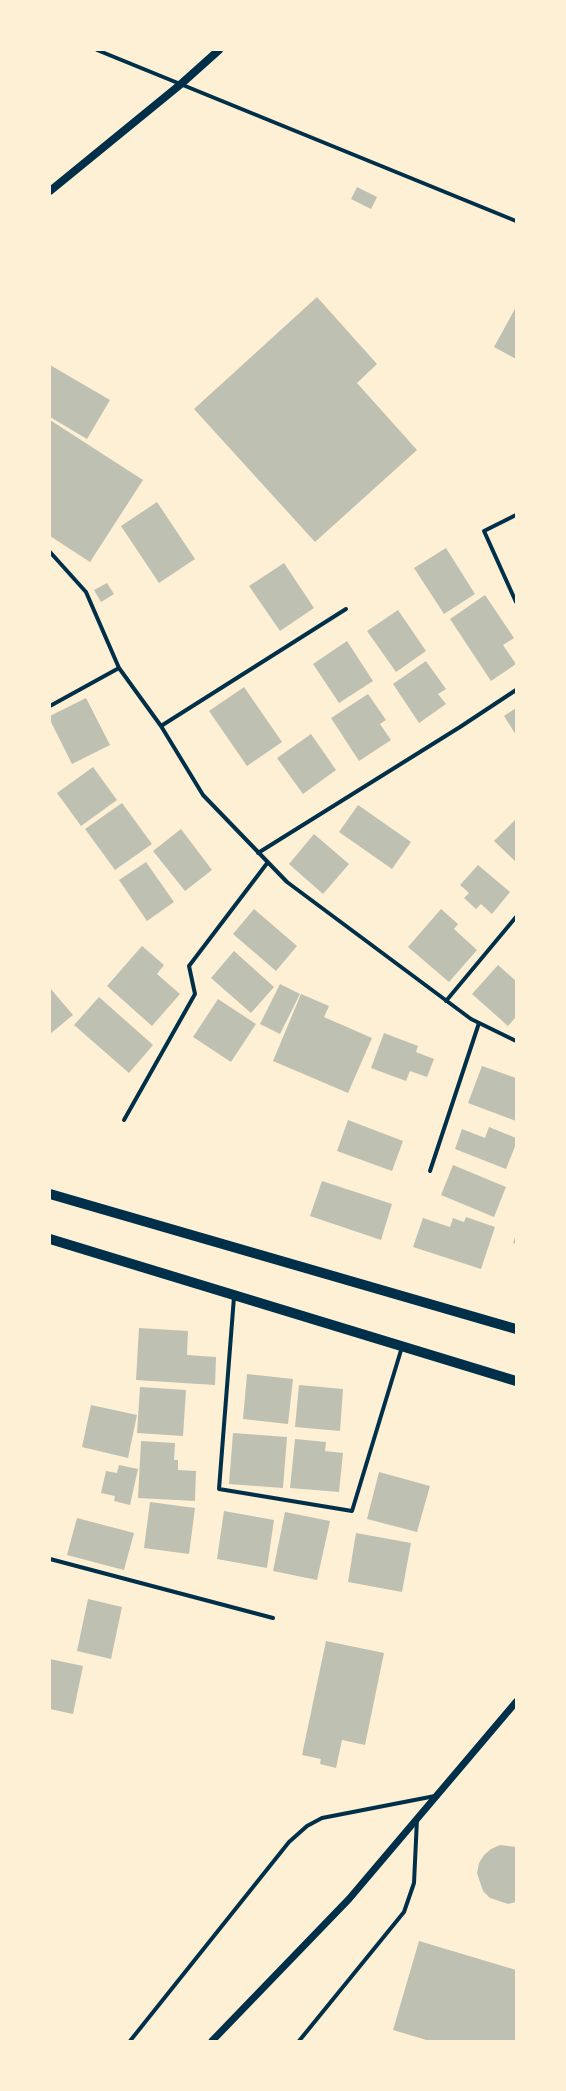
<!DOCTYPE html>
<html>
<head>
<meta charset="utf-8">
<style>
  body { margin:0 }
  #map { position:relative; width:566px; height:2091px; overflow:hidden; background:#fdf0d5; font-family:"Asap Condensed",sans-serif }
  canvas { display:block }
  .frame { position:absolute; inset:0; border:51px solid #fdf0d5; pointer-events:none }
</style>
</head>
<body>
<div id="map">
<canvas width="566" height="2091"></canvas>
<div class="frame"></div>
</div>
<script>
const ctx = document.querySelector('canvas').getContext('2d');
ctx.lineJoin = 'round';
function paint(path, color) { ctx.fillStyle = color; ctx.fill(path, 'evenodd'); }
const shape = rows => new Path2D(rows.map(r => 'M' + r).join(''));
function stroke(path, color, width, dash) { ctx.strokeStyle = color; ctx.lineWidth = width; ctx.lineCap = dash ? 'butt' : 'round'; ctx.setLineDash(dash || []); ctx.stroke(path); }
paint(shape([
  [357,187,377,197,371,209,351,199],
  [317,297,377,364,357,383,417,450,315,542,194,409],
  [516,307,516,359,494,347],
  [50,365,110,400,87,439,50,417],
  [50,420,143,480,90,562,50,536],
  [157,502,195,559,159,583,121,526],
  [446,548,475,594,444,614,414,568],
  [284,563,314,608,280,631,249,586],
  [107,583,114,594,101,602,94,590],
  [485,595,514,638,503,645,516,664,491,681,450,619],
  [398,610,426,651,396,672,367,631],
  [347,641,373,681,339,703,313,664],
  [426,661,446,689,438,694,446,704,419,723,393,684],
  [244,687,282,742,247,766,209,711],
  [368,694,386,720,380,724,391,740,359,761,331,718],
  [86,698,110,745,72,764,50,720,50,716],
  [516,708,516,735,504,716],
  [311,734,336,770,303,794,277,758],
  [93,767,117,800,81,826,57,793],
  [122,803,152,844,115,870,85,829],
  [358,805,411,842,392,869,339,832],
  [516,819,516,862,494,841],
  [181,829,212,870,185,891,153,851],
  [314,834,349,864,323,894,289,864],
  [146,862,174,902,147,921,119,880],
  [478,865,510,892,492,914,481,904,476,909,464,898,469,893,460,885],
  [254,909,297,946,276,971,233,934],
  [441,909,458,924,454,929,477,950,449,982,408,947],
  [142,946,164,965,157,974,180,994,152,1026,107,986],
  [234,951,274,987,251,1013,211,978],
  [498,965,516,981,516,1017,508,1026,472,994],
  [280,984,300,994,280,1034,260,1024],
  [50,988,73,1015,50,1034],
  [301,994,329,1006,324,1017,372,1038,348,1093,273,1061],
  [99,997,153,1045,129,1073,74,1025],
  [218,999,256,1024,231,1062,193,1037],
  [384,1033,418,1046,416,1052,434,1059,427,1077,410,1071,406,1081,371,1068],
  [482,1066,516,1078,516,1121,468,1103],
  [348,1120,403,1141,392,1171,337,1151],
  [489,1127,516,1138,516,1144,506,1169,455,1149,462,1129,485,1138],
  [453,1165,506,1187,494,1217,441,1195],
  [322,1181,392,1204,381,1240,310,1216],
  [466,1217,495,1227,481,1269,413,1247,423,1218,450,1227,453,1218,464,1222],
  [516,1234,516,1244,513,1243],
  [139,1328,188,1331,187,1355,216,1357,215,1385,136,1380],
  [247,1374,293,1379,288,1424,243,1419],
  [299,1385,343,1389,340,1431,295,1427],
  [140,1387,186,1390,183,1436,137,1433],
  [91,1405,137,1415,128,1458,82,1447],
  [233,1433,287,1437,283,1488,229,1484],
  [295,1439,326,1442,325,1451,343,1453,339,1492,290,1488],
  [141,1441,175,1443,174,1460,178,1460,178,1470,196,1471,195,1501,138,1498],
  [119,1465,138,1469,130,1505,114,1501,115,1496,101,1493,106,1471,117,1473],
  [379,1472,430,1486,417,1532,367,1519],
  [150,1502,195,1508,189,1554,144,1548],
  [224,1511,274,1520,267,1568,217,1559],
  [285,1512,330,1521,317,1580,273,1571],
  [77,1518,134,1533,124,1570,67,1555],
  [356,1533,411,1543,402,1592,348,1582],
  [88,1599,122,1607,111,1659,77,1651],
  [326,1641,384,1653,365,1745,342,1740,336,1768,320,1764,321,1759,302,1755],
  [50,1659,83,1666,73,1714,50,1709],
  [500,1845,516,1847,516,1902,508,1904,490,1898,483,1891,477,1873,479,1863,484,1855,491,1849],
  [419,1941,516,1970,516,2041,430,2041,393,2030]
]), '#bec0b2');
stroke(shape([
  [97,50,516,221],
  [516,515,484,531,516,602],
  [50,552,86,592,119,668,161,726,203,795,287,882,471,1019,516,1041],
  [50,706,119,668],
  [161,726,346,609],
  [258,853,460,727,516,690],
  [446,1001,516,917],
  [124,1120,195,994,189,966,268,862],
  [430,1171,479,1023],
  [234,1297,219,1489,352,1511,402,1347],
  [50,1559,273,1618],
  [130,2041,289,1842,307,1826,322,1818,435,1796],
  [299,2041,404,1912,414,1883,417,1819]
]), '#003049', 4);
stroke(shape([
  [212,2041,349,1899,516,1702]
]), '#003049', 7);
stroke(shape([
  [50,191,181,84,219,50]
]), '#003049', 8);
stroke(shape([
  [50,1194,516,1329],
  [50,1239,516,1381]
]), '#003049', 10);
</script>
</body>
</html>
